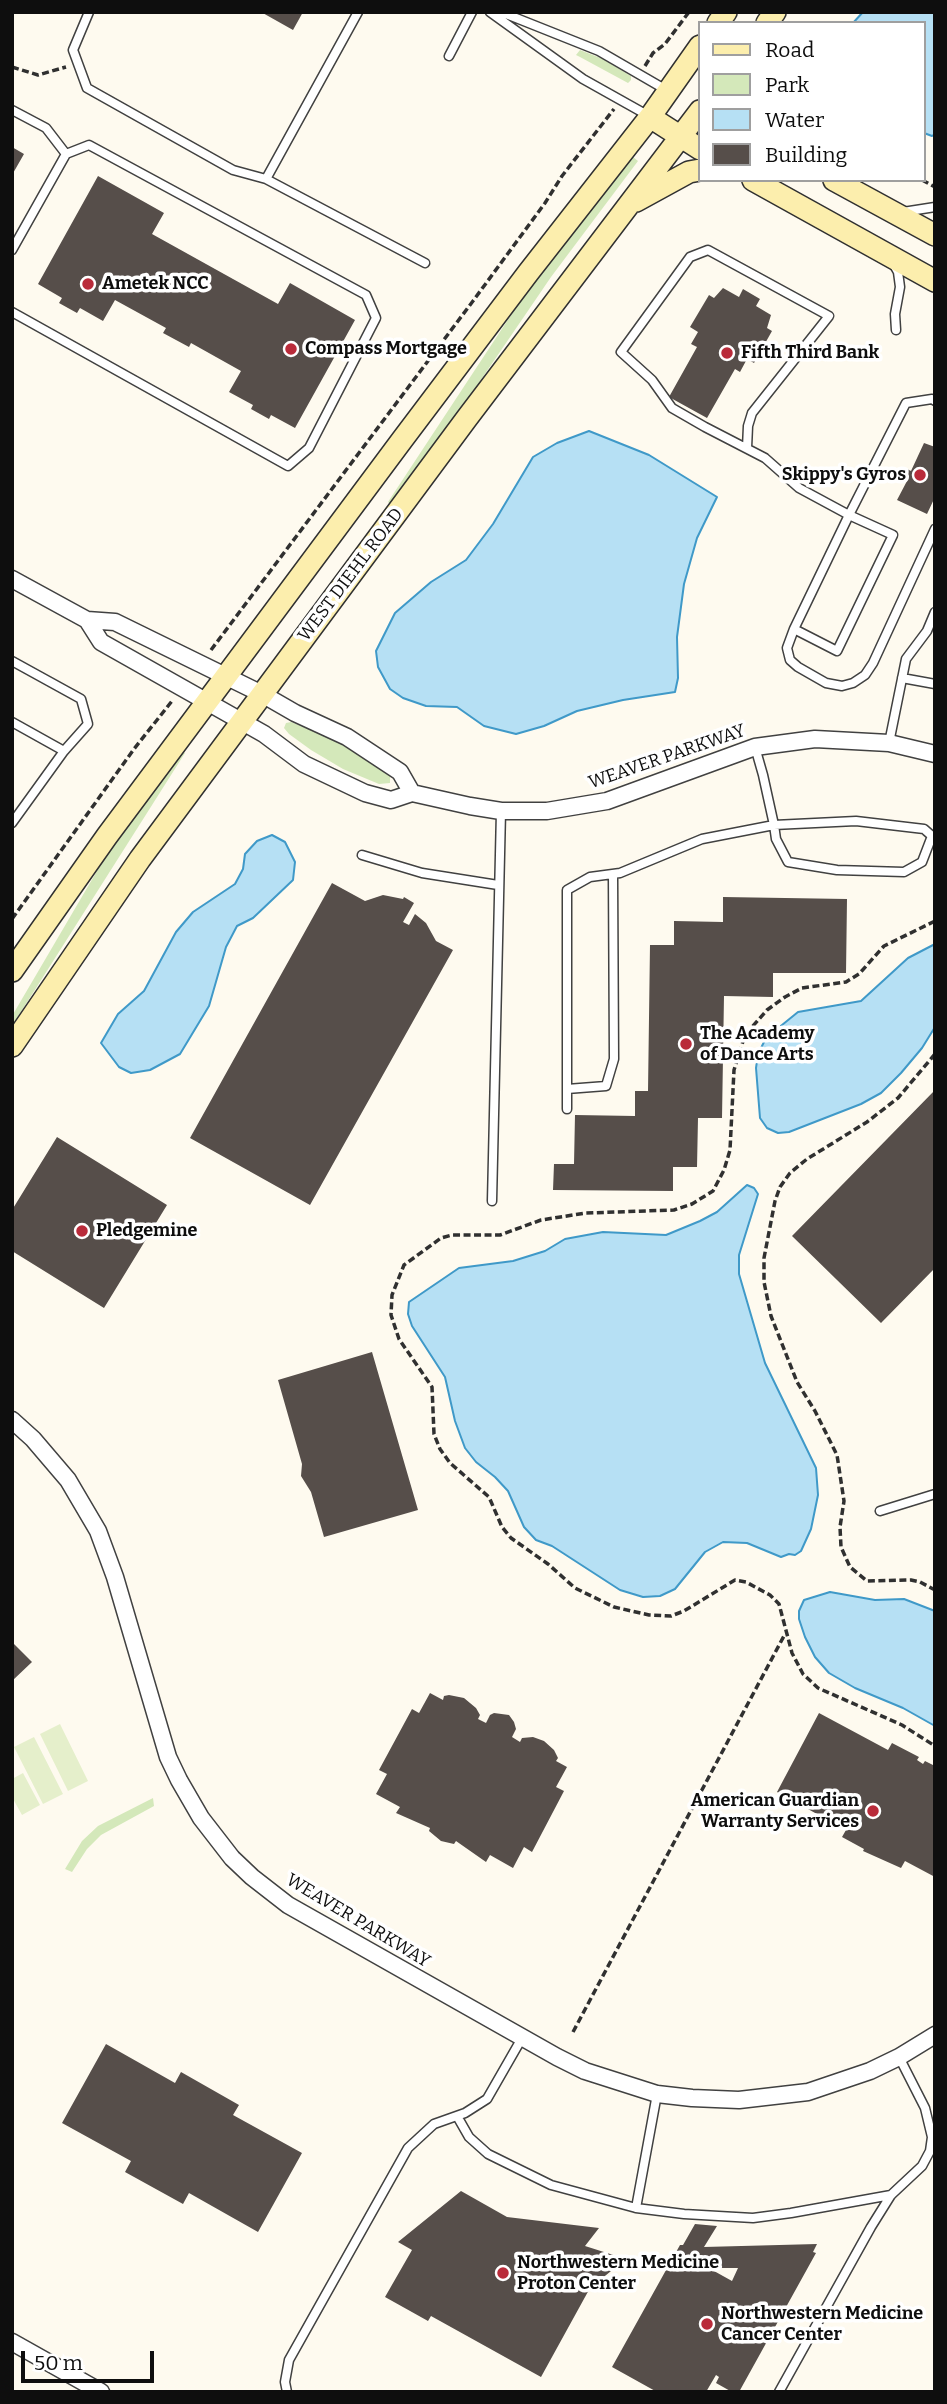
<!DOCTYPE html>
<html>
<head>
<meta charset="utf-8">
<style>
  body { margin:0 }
  #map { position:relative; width:947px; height:2404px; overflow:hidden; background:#fefaef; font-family:Bitter,serif }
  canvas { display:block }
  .frame { position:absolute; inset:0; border:14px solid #0e0e0e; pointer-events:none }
  .legend { position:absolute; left:698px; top:21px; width:228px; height:161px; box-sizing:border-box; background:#fff; border:2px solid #9f9f9f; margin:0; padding:9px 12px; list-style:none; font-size:21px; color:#0e0e0e }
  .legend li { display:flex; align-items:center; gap:14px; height:35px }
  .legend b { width:35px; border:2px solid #9f9f9f }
  .scale { position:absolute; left:21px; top:2351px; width:133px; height:32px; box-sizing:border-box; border:4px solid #0e0e0e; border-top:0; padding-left:9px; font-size:21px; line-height:24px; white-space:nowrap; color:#0e0e0e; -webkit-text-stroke:5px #fff; paint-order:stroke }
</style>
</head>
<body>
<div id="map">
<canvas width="947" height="2404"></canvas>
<div class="frame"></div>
<ul class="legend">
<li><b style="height:9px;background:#fceead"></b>Road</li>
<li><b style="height:19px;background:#d4e8ba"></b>Park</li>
<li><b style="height:19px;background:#b6e0f4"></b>Water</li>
<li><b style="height:19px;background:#564e4a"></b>Building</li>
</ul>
<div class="scale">50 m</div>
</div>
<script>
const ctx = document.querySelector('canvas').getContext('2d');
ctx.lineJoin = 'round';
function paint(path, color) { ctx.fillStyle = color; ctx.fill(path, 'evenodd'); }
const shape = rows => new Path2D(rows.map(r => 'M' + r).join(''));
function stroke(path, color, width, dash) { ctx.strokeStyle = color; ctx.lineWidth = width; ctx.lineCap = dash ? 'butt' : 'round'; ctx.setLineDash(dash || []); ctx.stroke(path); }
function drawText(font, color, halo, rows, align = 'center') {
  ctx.font = font + ' Bitter,serif'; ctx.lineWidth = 7; ctx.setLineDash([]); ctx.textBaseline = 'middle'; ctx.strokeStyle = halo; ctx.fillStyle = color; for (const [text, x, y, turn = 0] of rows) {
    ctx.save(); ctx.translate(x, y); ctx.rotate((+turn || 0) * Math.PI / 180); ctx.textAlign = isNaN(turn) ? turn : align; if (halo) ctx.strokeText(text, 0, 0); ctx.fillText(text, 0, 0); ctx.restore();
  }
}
paint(shape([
  [580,50,603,59,631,76,631,80,628,83,580,57,576,55],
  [633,157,638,161,551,277,446,431,392,506,388,502,540,271],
  [291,722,331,738,358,753,390,776,390,783,379,784,343,769,311,750,289,734,284,728,286,723],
  [182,751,185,753,12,1026,12,1016,114,842],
  [153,1798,154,1806,101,1835,87,1849,72,1872,65,1869,82,1841,98,1826]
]), '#d4e8ba');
paint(shape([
  [60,1724,88,1781,68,1791,40,1734],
  [34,1737,63,1794,43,1804,14,1747],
  [23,1773,40,1805,22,1815,12,1797,12,1779]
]), '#e5efcb');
const water = shape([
  [863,12,935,12,935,134,932,136,924,133,924,23,853,23,863,12],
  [589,431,649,455,717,497,697,538,684,584,677,637,678,678,675,692,623,700,577,711,544,726,516,734,484,726,457,707,426,706,403,698,390,689,378,667,376,651,395,613,431,582,466,560,493,524,533,457,557,443,589,431],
  [272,835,285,842,295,862,293,880,253,918,237,926,226,947,209,1006,180,1054,150,1070,131,1073,119,1067,101,1043,118,1014,144,991,176,932,193,912,235,884,243,869,245,854,257,841,272,835],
  [935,944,935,1027,922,1048,901,1073,881,1093,861,1104,789,1132,778,1133,767,1128,760,1118,756,1068,758,1054,766,1038,798,1012,861,1001,908,958,935,944],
  [747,1185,754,1188,758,1194,739,1255,739,1274,765,1363,816,1468,818,1495,811,1529,801,1551,795,1555,789,1554,781,1557,747,1543,723,1542,705,1552,675,1589,660,1596,643,1597,620,1590,552,1546,536,1540,524,1527,508,1491,495,1477,476,1462,465,1448,455,1421,445,1377,412,1326,408,1314,409,1302,459,1268,513,1261,545,1251,565,1239,603,1232,666,1235,700,1221,717,1212,747,1185],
  [830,1592,875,1600,904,1599,935,1611,935,1726,903,1708,855,1688,829,1673,815,1657,805,1637,799,1619,799,1611,804,1600,830,1592]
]);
paint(water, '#b6e0f4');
stroke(water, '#3f99c8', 2);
paint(shape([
  [261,12,303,12,293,30],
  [12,147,24,154,12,175],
  [98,176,164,213,152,234,278,304,290,283,355,320,295,428,271,415,269,419,251,409,253,405,229,392,241,371,191,343,189,347,163,333,166,328,115,300,103,321,80,308,77,313,59,303,62,298,38,284],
  [723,288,739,297,743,289,760,299,756,306,771,315,767,328,772,331,754,363,747,359,740,372,735,369,707,418,669,397,697,347,691,344,698,332,690,327,709,295,714,298],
  [924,443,935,447,935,497,927,514,897,500,907,481,902,479,907,469,911,471],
  [332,883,365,901,383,895,403,899,404,897,414,903,403,922,409,925,415,914,426,923,436,941,453,950,310,1205,190,1138],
  [723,897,847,899,846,973,773,973,773,997,724,996,722,1118,698,1118,697,1167,673,1167,673,1191,553,1190,554,1164,574,1164,575,1115,635,1116,635,1091,648,1091,650,945,674,945,674,921,723,922],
  [935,1090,935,1268,881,1323,792,1236],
  [57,1137,167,1205,104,1308,12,1251,12,1210],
  [372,1352,418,1510,324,1537,311,1492,301,1476,302,1464,278,1380],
  [12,1642,32,1662,12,1681],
  [430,1693,443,1700,444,1696,449,1695,464,1698,476,1708,480,1715,478,1719,486,1723,490,1715,494,1713,509,1715,514,1722,516,1729,512,1737,520,1742,522,1738,533,1737,544,1741,554,1750,558,1758,556,1761,567,1767,556,1787,564,1791,532,1852,524,1847,513,1868,490,1855,486,1862,456,1841,454,1844,441,1841,429,1831,430,1828,396,1813,400,1807,376,1794,387,1774,379,1770,412,1709,419,1713],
  [819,1713,888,1750,892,1743,919,1757,917,1760,923,1764,925,1761,935,1766,935,1877,905,1861,901,1868,863,1851,864,1849,842,1837,846,1830,777,1792],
  [106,2044,175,2083,181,2072,239,2105,233,2115,302,2153,258,2232,189,2193,183,2204,125,2172,131,2161,62,2123],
  [461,2191,507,2217,599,2228,585,2246,626,2259,590,2288,541,2377,431,2316,428,2321,385,2297,412,2250,398,2242],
  [695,2224,717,2226,704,2247,817,2244,813,2252,816,2253,739,2392,732,2392,716,2383,719,2377,716,2375,706,2392,657,2392,612,2367,680,2245,683,2245],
  [715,2268,738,2268,732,2281,714,2271]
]), '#564e4a');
const lane = shape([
  [89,12,73,50,87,88,233,170,266,179,425,263],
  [490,12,583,79,649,116],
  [501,12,599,51,668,91],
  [449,56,472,12],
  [12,110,46,128,66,154],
  [266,179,358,12],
  [903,212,935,207],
  [12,250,66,154,89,145,366,295,376,318,309,448,288,466,12,312],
  [894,265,898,272,900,287,895,314,896,330],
  [747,448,748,426,752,413,829,316,708,250,690,257,621,352,652,380,672,408,705,427,765,458,799,488,849,515,906,403,932,399,935,401],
  [794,629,837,651,893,535,849,515,794,629,787,648,790,660,798,667,826,683,842,686,853,683,865,675,873,663,935,529],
  [12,661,81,699,88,724,64,751,12,823],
  [902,678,935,684],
  [12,722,64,751],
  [889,743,906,659,927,631,935,612],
  [362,855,422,873,498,885],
  [567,1089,606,1086,614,1059,613,874],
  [567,1109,567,890,590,877,620,873,702,839,774,825,856,821,924,829,932,836,922,862,904,872,837,870,788,862,776,839,774,825,763,775,755,747],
  [492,1201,501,811],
  [880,1511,935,1494],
  [457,2116,469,2137,488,2154,551,2185,636,2208,657,2094],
  [636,2208,684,2214,753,2218,791,2213,891,2195],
  [287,2392,285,2382,289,2360,408,2148,434,2124,465,2113,487,2099,522,2038],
  [779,2392,871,2227,891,2195,922,2166,930,2151,932,2137,925,2108,899,2057]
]);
const street = shape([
  [12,579,87,620,115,622,262,694,295,713,347,737,400,772,412,793],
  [87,620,101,642,264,734,304,764,365,793,391,800,412,793,470,806,501,811,547,811,607,801,755,747,815,739,889,743,935,754],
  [12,1420,33,1439,68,1480,98,1531,115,1577,168,1757,179,1780,201,1818,232,1858,252,1877,288,1905,557,2057,585,2071,657,2094,692,2098,739,2100,808,2092,870,2071,899,2057,935,2035],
  [12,2342,101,2392]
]);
const secondary = shape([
  [718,23,726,12],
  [767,23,775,12],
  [650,117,700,149],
  [753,180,935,281],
  [834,180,935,235],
  [636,201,689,172,700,170],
  [12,971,107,836,402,440,528,273,650,117,700,46],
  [12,1046,140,859,467,418,700,111]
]);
stroke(lane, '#414141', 11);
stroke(street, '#414141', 19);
stroke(secondary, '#303030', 24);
stroke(shape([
  [645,66,653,53,665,44,689,12],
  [12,67,38,75,66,67],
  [922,180,935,187],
  [211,650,473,301,545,203,562,176,614,109],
  [12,919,134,749,172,701],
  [935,921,884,946,859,974,846,982,802,988,785,997,767,1010,745,1035,734,1070,730,1150,724,1170,713,1191,692,1204,674,1210,586,1213,541,1220,500,1235,452,1235,441,1238,404,1265,392,1295,391,1315,399,1339,432,1387,434,1434,440,1449,450,1463,489,1497,502,1527,511,1538,548,1564,575,1588,614,1607,649,1615,671,1616,684,1611,735,1580,746,1582,770,1595,779,1604,792,1653,803,1674,818,1688,902,1725,935,1746],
  [935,1054,898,1098,867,1122,807,1159,790,1173,780,1187,775,1201,764,1258,764,1282,771,1316,797,1382,815,1411,837,1455,844,1501,840,1527,841,1547,850,1567,867,1581,911,1580,920,1582,935,1590],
  [573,2032,785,1634]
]), '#303030', 3.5, [7, 3.5]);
stroke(lane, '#fff', 8);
stroke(street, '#fff', 16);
stroke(secondary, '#fceead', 21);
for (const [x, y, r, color] of [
  [88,284,7,"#b92b3a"],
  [291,349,7,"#b92b3a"],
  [727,353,7,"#b92b3a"],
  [920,475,7,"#b92b3a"],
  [686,1044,7,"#b92b3a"],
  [82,1231,7,"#b92b3a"],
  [873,1811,7,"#b92b3a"],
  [503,2273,7,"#b92b3a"],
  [707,2324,7,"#b92b3a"]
]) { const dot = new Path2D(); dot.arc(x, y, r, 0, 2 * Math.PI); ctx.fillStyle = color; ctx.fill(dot); stroke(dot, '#fff', 2.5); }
drawText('bold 18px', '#0e0e0e', '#fff', [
  ["Ametek NCC",102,284],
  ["Compass Mortgage",305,349],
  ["Fifth Third Bank",741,353],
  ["Skippy's Gyros",906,475,"right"],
  ["The Academy",700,1034],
  ["of Dance Arts",700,1055],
  ["Pledgemine",96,1231],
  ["American Guardian",859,1801,"right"],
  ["Warranty Services",859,1822,"right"],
  ["Northwestern Medicine",517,2263],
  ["Proton Center",517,2284],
  ["Northwestern Medicine",721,2314],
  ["Cancer Center",721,2335]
], 'left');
drawText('18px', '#0e0e0e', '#fff', [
  ["WEST DIEHL ROAD",351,575,-53],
  ["WEAVER PARKWAY",667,757,-19],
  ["WEAVER PARKWAY",358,1921,31]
]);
</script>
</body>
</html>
